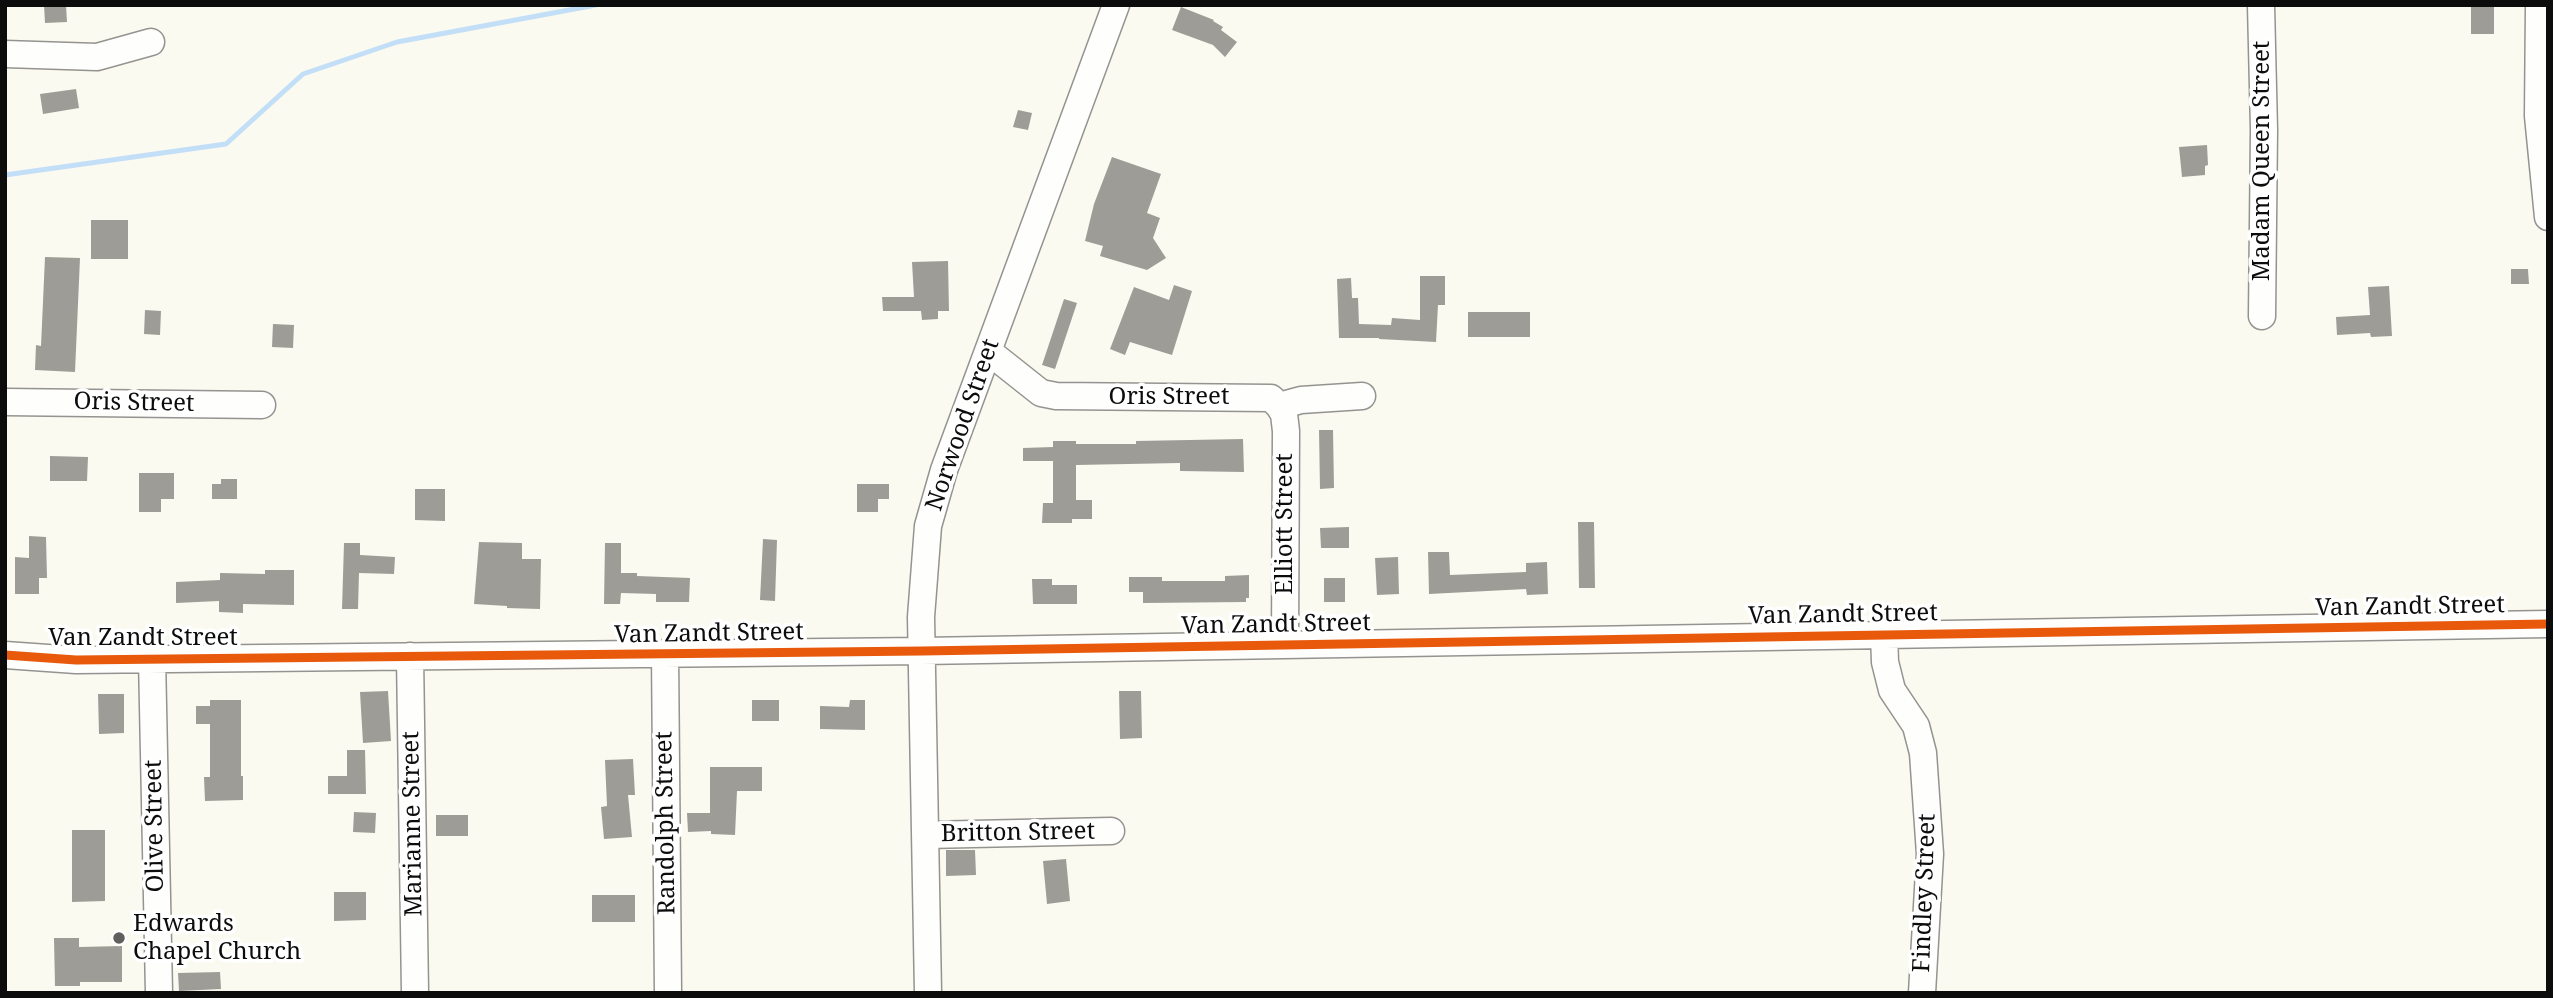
<!DOCTYPE html>
<html>
<head>
<meta charset="utf-8">
<style>
  body { margin:0 }
  #map { position:relative; width:2553px; height:998px; overflow:hidden; background:#fbfaf0; font-family:"Noto Serif",serif }
  canvas { display:block }
  .frame { position:absolute; inset:0; border:7px solid #0c0c0c; pointer-events:none }
</style>
</head>
<body>
<div id="map">
<canvas width="2553" height="998"></canvas>
<div class="frame"></div>
</div>
<script>
const ctx = document.querySelector('canvas').getContext('2d');
ctx.lineJoin = 'round';
const shape = rows => new Path2D(rows.map(r => 'M' + r).join(''));
function stroke(path, color, width, dash) { ctx.strokeStyle = color; ctx.lineWidth = width; ctx.lineCap = dash ? 'butt' : 'round'; ctx.setLineDash(dash || []); ctx.stroke(path); }
function paint(path, color) { ctx.fillStyle = color; ctx.fill(path, 'evenodd'); }
function drawText(font, color, halo, rows, align = 'center') {
  ctx.font = font + ' "Noto Serif",serif'; ctx.lineWidth = 7; ctx.setLineDash([]); ctx.textBaseline = 'middle'; ctx.strokeStyle = halo; ctx.fillStyle = color; for (const [text, x, y, turn = 0] of rows) {
    ctx.save(); ctx.translate(x, y); ctx.rotate((+turn || 0) * Math.PI / 180); ctx.textAlign = isNaN(turn) ? turn : align; if (halo) ctx.strokeText(text, 0, 0); ctx.fillText(text, 0, 0); ctx.restore();
  }
}
stroke(shape([
  [5,175,226,144,303,74,397,42,596,5]
]), '#c3dff8', 5);
paint(shape([
  [44,5,66,5,67,22,45,23],
  [2471,5,2494,5,2494,34,2471,34],
  [1181,7,1214,20,1213,21,1223,27,1221,30,1237,42,1225,57,1213,45,1172,30],
  [76,89,79,108,43,114,40,94],
  [1018,110,1032,113,1028,130,1013,127],
  [2207,145,2208,165,2205,166,2205,175,2182,177,2179,147],
  [1112,157,1161,174,1147,213,1160,218,1153,238,1166,258,1147,270,1100,256,1103,246,1085,241,1094,204],
  [91,220,128,220,128,259,91,259],
  [45,257,80,258,75,372,35,370,36,345,41,346],
  [948,261,949,311,938,311,938,319,922,320,921,311,883,311,882,297,914,297,912,262],
  [2511,269,2528,269,2529,284,2511,284],
  [1420,276,1445,276,1445,305,1438,305,1436,342,1379,339,1379,338,1339,338,1337,279,1351,278,1352,298,1358,298,1359,324,1391,325,1392,318,1420,320],
  [1174,285,1192,291,1172,355,1130,342,1125,355,1110,349,1134,287,1169,300],
  [2389,286,2392,336,2371,337,2370,333,2337,335,2336,317,2370,315,2368,287],
  [1064,299,1077,303,1055,369,1042,365],
  [145,310,161,311,160,335,144,334],
  [1468,312,1530,312,1530,337,1468,337],
  [273,324,294,325,293,348,272,347],
  [1319,430,1333,430,1334,488,1320,489],
  [1243,439,1244,472,1180,471,1180,463,1076,465,1076,500,1092,500,1092,519,1072,519,1072,523,1042,523,1043,503,1053,503,1053,461,1023,461,1023,448,1053,447,1053,441,1076,441,1076,444,1136,444,1136,441],
  [50,456,88,457,87,481,50,481],
  [139,473,174,473,174,499,161,499,161,512,139,512],
  [221,479,237,479,237,499,212,499,212,484,221,484],
  [857,484,889,484,889,499,878,499,878,512,857,512],
  [415,489,445,489,445,521,415,520],
  [1578,522,1594,522,1595,588,1579,588],
  [1349,527,1349,548,1321,548,1320,528],
  [29,536,46,537,47,578,39,578,39,594,15,594,15,557,29,558],
  [763,539,777,540,775,601,760,600],
  [479,542,522,543,522,559,541,559,540,609,507,608,507,606,474,604],
  [344,543,360,543,360,555,395,557,394,574,359,573,358,609,342,609],
  [605,543,621,543,621,573,637,573,637,576,690,578,689,602,656,602,656,594,621,593,620,604,604,604],
  [1428,552,1449,552,1450,575,1526,572,1526,563,1547,562,1548,594,1527,595,1526,589,1429,594],
  [1398,557,1399,594,1377,595,1375,558],
  [265,570,294,570,294,605,243,604,243,613,219,612,219,601,176,603,176,582,220,580,220,573,265,574],
  [1249,575,1249,598,1246,598,1246,602,1143,603,1143,592,1129,592,1129,577,1162,577,1162,581,1225,581,1225,576],
  [1324,578,1345,578,1345,602,1324,602],
  [1032,579,1052,579,1052,585,1077,585,1077,604,1033,604],
  [388,691,391,741,363,743,360,692],
  [1119,691,1141,691,1142,738,1120,739],
  [98,694,124,694,124,733,99,734],
  [210,700,241,700,241,776,243,776,243,800,205,801,204,777,210,777,210,724,196,724,196,706,210,706],
  [752,700,779,700,779,721,752,721],
  [850,700,865,700,865,730,820,729,820,706,849,707],
  [347,750,365,750,366,794,328,794,328,776,347,776],
  [633,759,635,795,628,795,632,837,604,839,601,807,607,806,605,760],
  [710,767,762,767,762,791,737,791,735,835,711,834,711,831,688,832,687,813,710,813],
  [354,812,376,813,375,833,353,832],
  [436,815,468,815,468,836,436,836],
  [72,830,105,830,105,901,72,902],
  [946,850,975,850,976,875,946,876],
  [1066,859,1070,901,1047,904,1043,861],
  [334,892,366,892,366,920,334,921],
  [592,895,635,895,635,922,592,922],
  [54,938,79,938,79,947,122,946,122,982,80,982,80,986,55,986],
  [220,972,221,989,179,991,178,973]
]), '#9e9c96');
const minor = shape([
  [2261,5,2264,130,2262,316],
  [2539,5,2538,116,2548,217],
  [5,54,97,57,151,42],
  [988,351,1041,393,1056,396,1271,398,1279,406,1284,414,1286,431,1285,644],
  [5,402,262,405],
  [1279,406,1301,400,1362,396],
  [1884,634,1885,662,1892,690,1916,726,1923,753,1930,854,1922,993],
  [665,653,668,993],
  [5,655,76,660,922,651,2548,624],
  [410,656,415,993],
  [152,658,159,993],
  [926,835,1111,831],
  [928,993,921,617,928,526,944,470,1116,5]
]);
stroke(minor, '#94938f', 29);
stroke(minor, '#fefefd', 26);
stroke(shape([
  [5,655,76,660,922,651,2548,624]
]), '#e8590c', 9);
for (const [x, y, r, color] of [
  [119,938,7,"#605f5c"]
]) { const dot = new Path2D(); dot.arc(x, y, r, 0, 2 * Math.PI); ctx.fillStyle = color; ctx.fill(dot); stroke(dot, '#fff', 2.5); }
drawText('24px', '#0c0c0c', '#fff', [
  ["Madam Queen Street",2262,161,-90],
  ["Oris Street",1169,397],
  ["Oris Street",134,403,1],
  ["Norwood Street",963,425,-71],
  ["Elliott Street",1285,524,-90],
  ["Van Zandt Street",2410,607,-1],
  ["Van Zandt Street",1843,615,-1],
  ["Van Zandt Street",1276,625,-1],
  ["Van Zandt Street",709,634,-1],
  ["Van Zandt Street",143,638],
  ["Randolph Street",666,823,-91],
  ["Marianne Street",413,824,-91],
  ["Olive Street",155,826,-91],
  ["Britton Street",1018,833,-1],
  ["Findley Street",1925,893,-88]
]);
drawText('24px', '#0c0c0c', '#fff', [
  ["Edwards",133,924],
  ["Chapel Church",133,952]
], 'left');
</script>
</body>
</html>
